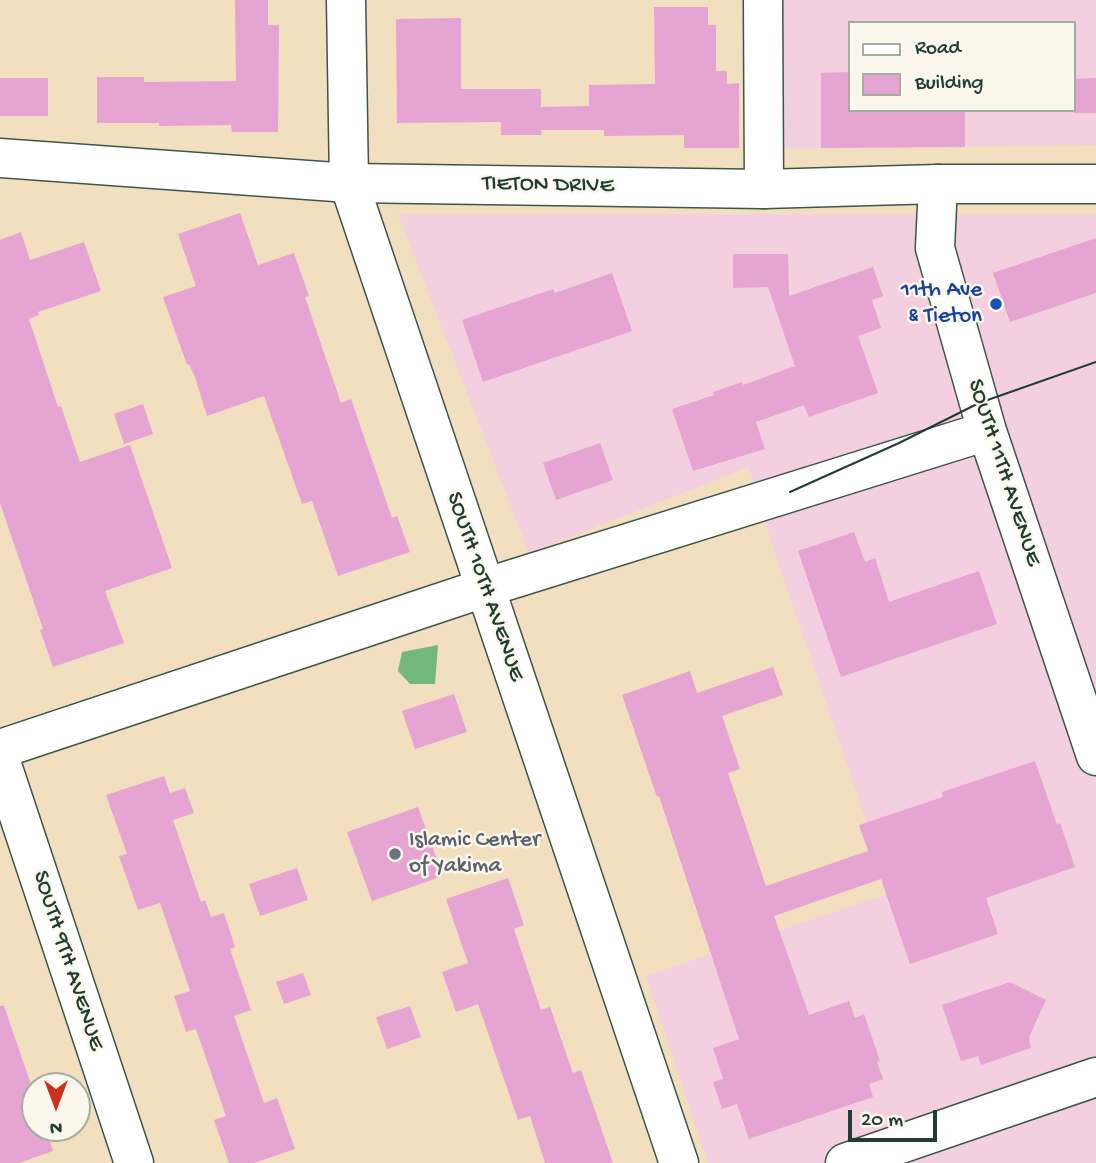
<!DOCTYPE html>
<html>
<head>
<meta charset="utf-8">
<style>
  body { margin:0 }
  #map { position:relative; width:1096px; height:1163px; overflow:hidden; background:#f1dfc0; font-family:"Gochi Hand",sans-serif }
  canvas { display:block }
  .legend { position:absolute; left:848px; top:21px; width:228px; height:91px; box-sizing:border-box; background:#fbf7ec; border:2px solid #a3ada2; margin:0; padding:9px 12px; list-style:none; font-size:21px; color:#1f3d34 }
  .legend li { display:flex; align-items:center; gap:14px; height:35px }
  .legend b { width:35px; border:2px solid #a3ada2 }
  .north { position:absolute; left:21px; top:1072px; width:70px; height:70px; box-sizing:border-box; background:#fbf7ec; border:2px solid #a3ada2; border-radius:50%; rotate:180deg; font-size:19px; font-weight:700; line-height:28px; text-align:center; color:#1f3d34 }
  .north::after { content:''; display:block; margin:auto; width:24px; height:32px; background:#c8321e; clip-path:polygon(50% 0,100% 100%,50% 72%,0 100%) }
  .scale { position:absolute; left:848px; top:1110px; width:89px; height:32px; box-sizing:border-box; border:4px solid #1f3d34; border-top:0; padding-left:9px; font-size:21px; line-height:24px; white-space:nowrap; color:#1f3d34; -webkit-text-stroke:5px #fbf7ec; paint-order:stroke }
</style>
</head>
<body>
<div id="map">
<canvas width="1096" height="1163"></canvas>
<ul class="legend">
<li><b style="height:9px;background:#fff"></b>Road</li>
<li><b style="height:19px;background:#e6a4d2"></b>Building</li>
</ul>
<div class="north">N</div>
<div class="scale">20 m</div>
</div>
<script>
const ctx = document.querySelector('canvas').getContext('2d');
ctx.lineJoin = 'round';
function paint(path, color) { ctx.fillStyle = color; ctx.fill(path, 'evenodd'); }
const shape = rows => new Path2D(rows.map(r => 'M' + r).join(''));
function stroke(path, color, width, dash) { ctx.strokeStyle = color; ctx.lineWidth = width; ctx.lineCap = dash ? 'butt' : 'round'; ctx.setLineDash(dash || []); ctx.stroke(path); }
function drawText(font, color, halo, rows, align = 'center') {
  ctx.font = font + ' "Gochi Hand",sans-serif'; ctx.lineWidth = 5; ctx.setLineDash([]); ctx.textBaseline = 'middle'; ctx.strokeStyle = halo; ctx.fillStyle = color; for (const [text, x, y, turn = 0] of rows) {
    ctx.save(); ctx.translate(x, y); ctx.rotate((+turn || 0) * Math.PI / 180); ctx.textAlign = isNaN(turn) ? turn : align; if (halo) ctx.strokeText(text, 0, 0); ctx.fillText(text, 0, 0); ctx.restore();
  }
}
paint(shape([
  [749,0,1096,0,1096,145,750,149],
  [849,23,1073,23,1073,110,849,110],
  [398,214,1096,214,1096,1163,708,1163,646,976,891,893,773,547,749,467,529,553]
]), '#f3cfdf');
paint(shape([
  [438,645,435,684,410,684,398,671,402,652]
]), '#72b87d');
paint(shape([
  [235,0,268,0,268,25,279,25,278,132,232,132,231,125,159,126,159,123,97,123,97,77,144,77,144,82,236,81],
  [654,7,708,7,708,25,716,25,716,71,727,71,727,84,739,83,739,148,684,148,684,135,604,136,604,130,541,130,542,135,501,135,501,122,397,123,396,19,461,18,461,89,541,89,541,107,589,106,589,85,655,84],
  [849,72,849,110,965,110,965,147,821,148,821,73],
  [0,78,48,78,48,116,0,116],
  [1096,78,1096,113,1073,113,1073,79],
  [240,213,258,265,294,253,309,296,305,297,341,403,351,399,392,518,397,516,410,552,338,576,312,501,302,504,264,396,207,416,195,377,189,364,187,365,163,297,196,286,178,234],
  [21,232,30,260,84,242,101,291,38,312,39,315,29,319,58,407,61,406,80,462,130,445,172,568,105,591,124,643,53,667,40,630,43,629,0,503,0,240],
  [1096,238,1096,293,1010,322,993,273],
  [733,254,788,254,789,296,873,267,883,296,872,300,881,328,858,336,878,393,809,417,804,405,756,422,765,449,693,471,672,409,714,395,713,392,742,382,743,385,795,366,768,287,733,288],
  [612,273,632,331,483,382,462,320,553,289,555,293],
  [143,404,153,434,124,444,114,414],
  [600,443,613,480,556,500,543,463],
  [854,532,865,562,875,558,889,602,979,571,997,624,841,677,798,551],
  [773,667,783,695,722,716,740,769,728,773,766,886,868,851,859,825,943,797,942,792,1035,761,1057,825,1060,823,1075,867,986,898,998,934,910,964,881,879,774,916,809,1015,849,1001,855,1018,864,1014,880,1061,877,1062,883,1079,869,1084,873,1097,749,1139,737,1104,722,1109,713,1082,723,1079,713,1048,739,1039,659,796,657,797,622,695,690,671,697,693],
  [454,694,467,732,415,749,402,711],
  [164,776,170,793,185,788,194,813,173,820,201,902,205,900,211,917,224,913,235,947,230,949,251,1010,234,1016,264,1103,277,1098,295,1149,254,1163,229,1163,214,1120,226,1116,196,1029,186,1032,174,996,190,991,160,903,138,910,119,856,127,854,106,795],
  [418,807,443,876,372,901,347,832],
  [297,868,308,900,260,916,249,884],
  [508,878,524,925,514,929,541,1010,550,1007,573,1073,581,1070,613,1163,545,1163,530,1116,518,1120,478,1004,456,1012,442,972,468,963,446,899],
  [303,973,311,995,284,1004,276,982],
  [1010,982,1046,1000,1029,1037,1031,1048,981,1065,978,1056,961,1061,942,1005],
  [0,1006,4,1006,35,1096,35,1128,46,1128,53,1151,19,1163,0,1163],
  [410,1006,421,1037,387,1049,376,1017]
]), '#e6a4d2');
const minor = shape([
  [346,0,349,183,679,1163],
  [763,0,764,189],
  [938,184,935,248,987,431,1096,756],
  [0,749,484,588,987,431],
  [0,759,134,1163],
  [845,1163,1096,1077]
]);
const major = shape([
  [0,158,349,183,764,189,938,184,1096,184]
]);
stroke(minor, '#3e5549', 41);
stroke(major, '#3e5549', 41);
stroke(minor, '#fff', 38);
stroke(major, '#fff', 38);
stroke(shape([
  [790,492,899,443,979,403,1096,362]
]), '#1f3d34', 2);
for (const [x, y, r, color] of [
  [996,304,7,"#1a4fb4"],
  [395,854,7,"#6b7280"]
]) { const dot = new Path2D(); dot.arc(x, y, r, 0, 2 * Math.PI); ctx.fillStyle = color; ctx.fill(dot); stroke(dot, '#fbf7ec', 2.5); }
drawText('23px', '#1f3d34', '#fbf7ec', [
  ["TIETON DRIVE",548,186,1],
  ["SOUTH 11TH AVENUE",1003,473,72],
  ["SOUTH 10TH AVENUE",484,587,71],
  ["SOUTH 9TH AVENUE",67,961,72]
]);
drawText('23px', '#164399', '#fbf7ec', [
  ["11th Ave",982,291],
  ["& Tieton",982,317]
], 'right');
drawText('23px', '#5b616d', '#fbf7ec', [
  ["Islamic Center",409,841],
  ["of Yakima",409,867]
], 'left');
</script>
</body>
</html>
